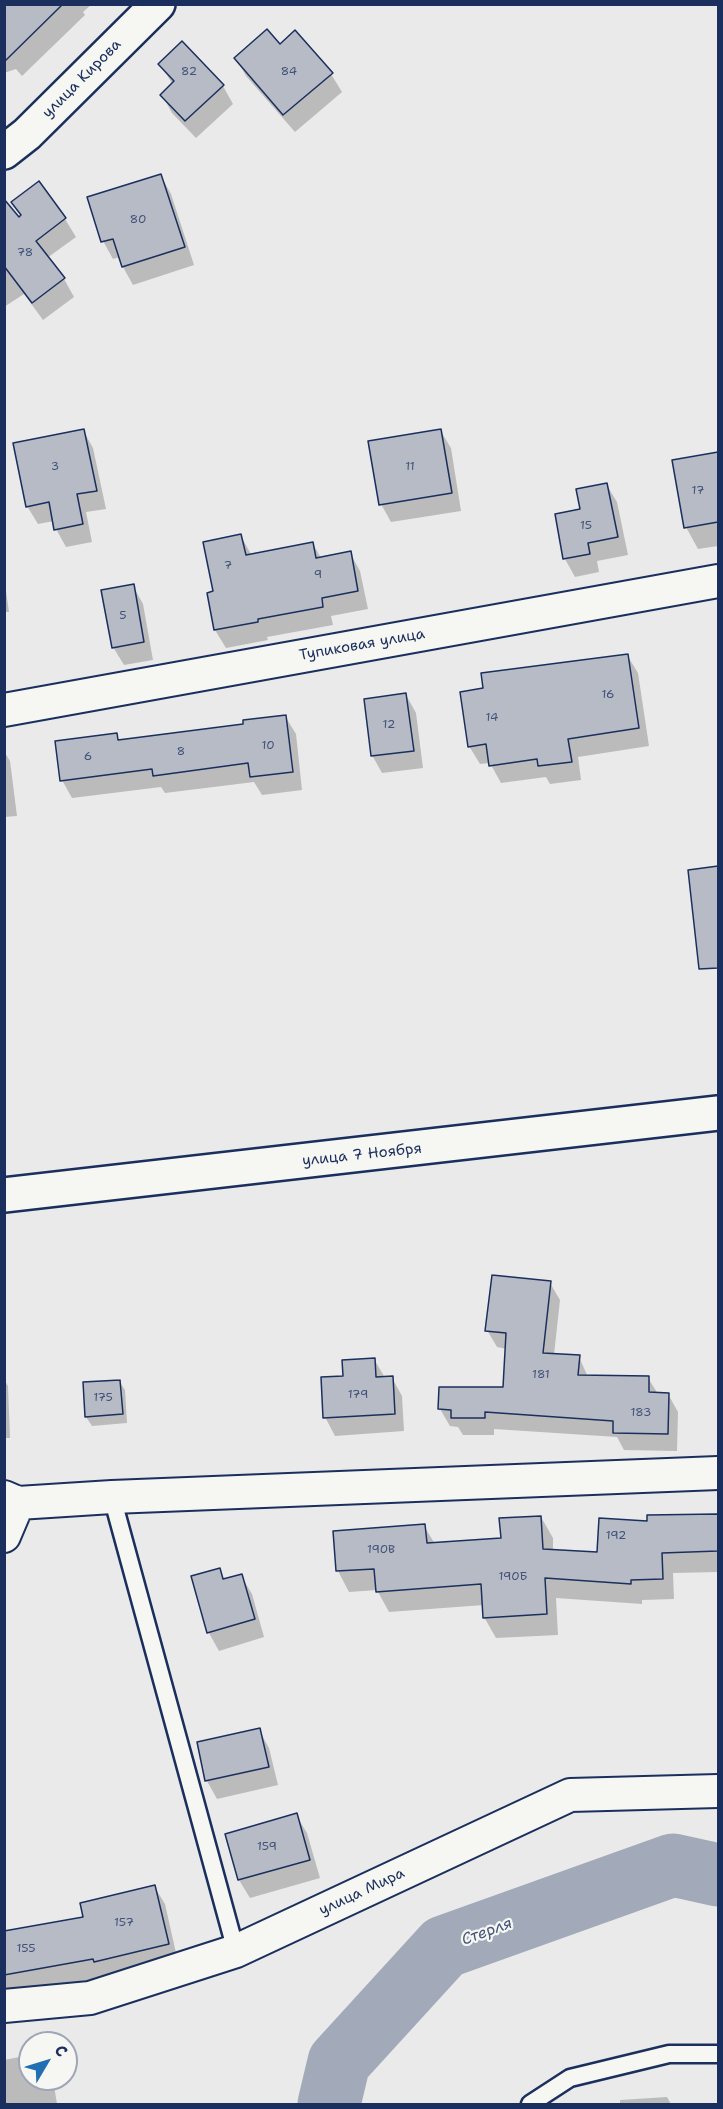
<!DOCTYPE html>
<html>
<head>
<meta charset="utf-8">
<style>
  body { margin:0 }
  #map { position:relative; width:723px; height:2109px; overflow:hidden; background:#e9eae9; font-family:"Shantell Sans",sans-serif }
  canvas { display:block }
  .frame { position:absolute; inset:0; border:6px solid #1b2f5e; pointer-events:none }
  .north { position:absolute; left:18px; top:2031px; width:60px; height:60px; box-sizing:border-box; background:#f6f6f2; border:2px solid #9ea6b7; border-radius:50%; rotate:52deg; font-size:16px; font-weight:700; line-height:24px; text-align:center; color:#1b2f5e }
  .north::after { content:''; display:block; margin:auto; width:21px; height:27px; background:#1f6fb2; clip-path:polygon(50% 0,100% 100%,50% 72%,0 100%) }
</style>
</head>
<body>
<div id="map">
<canvas width="723" height="2109"></canvas>
<div class="frame"></div>
<div class="north">С</div>
</div>
<script>
const ctx = document.querySelector('canvas').getContext('2d');
ctx.lineJoin = 'round';
function paint(path, color) { ctx.fillStyle = color; ctx.fill(path, 'evenodd'); }
const shape = rows => new Path2D(rows.map(r => 'M' + r).join(''));
function stroke(path, color, width, dash) { ctx.strokeStyle = color; ctx.lineWidth = width; ctx.lineCap = dash ? 'butt' : 'round'; ctx.setLineDash(dash || []); ctx.stroke(path); }
function drawText(font, color, halo, rows, align = 'center') {
  ctx.font = font + ' "Shantell Sans",sans-serif'; ctx.lineWidth = 4.5; ctx.setLineDash([]); ctx.textBaseline = 'middle'; ctx.strokeStyle = halo; ctx.fillStyle = color; for (const [text, x, y, turn = 0] of rows) {
    ctx.save(); ctx.translate(x, y); ctx.rotate((+turn || 0) * Math.PI / 180); ctx.textAlign = isNaN(turn) ? turn : align; if (halo) ctx.strokeText(text, 0, 0); ctx.fillText(text, 0, 0); ctx.restore();
  }
}
paint(shape([
  [4,4,92,4,83,12,85,15,22,76,16,69,4,73],
  [280,46,331,74,342,92,295,132,246,76,236,58],
  [160,64,223,86,233,104,196,138,172,113,162,95,173,85],
  [161,176,171,194,194,265,133,285,123,267,120,257,113,259,103,241],
  [38,183,65,219,76,237,47,258,64,279,74,297,43,320,24,294,4,307,4,230,22,217,13,202],
  [83,430,93,448,106,509,86,512,92,542,66,547,56,529,54,521,38,524,27,506],
  [440,430,451,448,461,511,391,522,381,504],
  [718,453,718,546,698,549,686,527,674,461],
  [606,484,617,502,628,555,597,561,599,572,575,577,565,559,582,510],
  [241,536,252,556,313,544,321,558,350,553,360,571,368,609,331,616,333,625,267,637,268,640,226,648,215,630,215,593],
  [4,577,9,612,4,612],
  [133,586,143,604,153,660,124,665,113,647],
  [627,655,638,673,649,746,578,757,581,780,550,784,546,777,501,783,490,763,480,764,469,746],
  [406,695,416,713,423,768,382,773,372,755],
  [285,716,296,734,302,790,262,795,254,782,165,793,161,787,72,798,62,780,116,735,120,742,245,725],
  [4,751,10,761,17,816,4,817],
  [718,868,718,961,712,962,690,871],
  [550,1283,560,1300,554,1355,579,1357,588,1377,648,1378,658,1394,668,1394,678,1412,677,1451,624,1450,617,1437,494,1429,494,1435,463,1435,458,1427,450,1426,440,1409,504,1389,507,1349,497,1347,487,1330],
  [374,1359,385,1378,392,1378,402,1396,404,1431,335,1436,325,1417,345,1378],
  [4,1379,8,1386,10,1438,4,1438],
  [119,1381,125,1390,127,1423,92,1426,86,1417],
  [718,1515,718,1572,673,1573,674,1599,642,1600,642,1604,556,1598,558,1635,496,1638,484,1617,484,1605,389,1612,377,1590,349,1592,338,1571,335,1532,424,1526,435,1544,502,1540,541,1517,553,1538,553,1551,599,1553,648,1523,648,1517],
  [219,1569,225,1580,241,1576,252,1594,264,1637,219,1651,209,1633,193,1577],
  [259,1730,269,1748,278,1785,217,1799,207,1781],
  [296,1815,307,1833,320,1878,250,1898,239,1880,226,1835],
  [154,1886,165,1904,178,1962,106,1980,104,1977,4,1995,4,1932,85,1918],
  [30,2055,30,2079,53,2079,57,2104,4,2104,4,2060],
  [667,2097,671,2104,620,2104,620,2100]
]), '#0003');
stroke(shape([
  [329,2104,339,2062,444,1947,673,1865,718,1875]
]), '#a2aaba', 63);
const building = shape([
  [4,4,63,4,4,62,4,4],
  [267,29,280,44,295,30,333,73,283,115,234,58,267,29],
  [182,41,224,85,185,121,160,95,174,81,158,64,182,41],
  [161,174,185,247,122,267,113,239,101,242,87,197,161,174],
  [39,181,66,218,36,241,65,278,32,303,4,266,4,199,19,217,21,215,11,202,39,181],
  [84,429,97,491,77,494,83,524,54,530,49,502,26,507,13,443,84,429],
  [441,429,452,493,379,505,368,441,441,429],
  [718,452,718,522,684,528,672,460,718,452],
  [607,483,618,537,588,543,590,554,563,559,555,514,580,509,576,489,607,483],
  [241,534,246,555,313,542,316,558,351,551,358,591,322,598,323,607,258,619,258,622,214,630,207,593,213,591,203,542,241,534],
  [134,584,144,642,112,648,101,590,134,584],
  [628,654,639,728,568,739,572,762,538,766,537,759,489,766,486,744,468,747,460,692,483,688,481,673,628,654],
  [406,693,414,751,371,756,364,699,406,693],
  [286,715,293,772,250,777,248,763,153,776,152,769,60,781,55,741,117,733,118,740,243,724,243,720,286,715],
  [718,866,718,968,699,969,688,870,718,866],
  [492,1275,551,1281,543,1353,580,1355,578,1375,649,1376,649,1392,669,1393,668,1434,613,1433,613,1421,485,1412,485,1418,451,1418,451,1410,438,1409,439,1387,503,1387,506,1333,485,1331,492,1275],
  [375,1358,376,1377,393,1376,395,1414,323,1418,321,1377,343,1376,342,1360,375,1358],
  [120,1380,123,1414,85,1417,83,1382,120,1380],
  [718,1514,718,1551,662,1553,663,1579,631,1580,631,1584,545,1578,547,1614,483,1618,481,1584,376,1592,374,1569,336,1571,333,1531,425,1524,427,1543,501,1538,499,1518,541,1516,543,1549,597,1552,599,1518,647,1521,647,1515,718,1514],
  [220,1568,223,1579,242,1574,255,1619,207,1633,191,1576,220,1568],
  [260,1728,269,1767,205,1781,197,1742,260,1728],
  [297,1813,310,1860,238,1880,225,1834,297,1813],
  [155,1885,169,1944,94,1962,93,1959,4,1975,4,1931,83,1917,80,1903,155,1885]
]);
paint(building, '#b6bbc6');
stroke(building, '#1b2f5e', 1.5);
const service = shape([
  [112,1497,236,1951],
  [530,2104,570,2078,669,2054,718,2054]
]);
const minor = shape([
  [4,710,718,581],
  [4,1497,18,1503,112,1497,718,1473],
  [4,1536,18,1503],
  [4,2006,90,1998,236,1951,570,1795,718,1791]
]);
const tertiary = shape([
  [4,152,27,134,158,4]
]);
const primary = shape([
  [4,1195,718,1113]
]);
stroke(service, '#1b2f5e', 21);
stroke(minor, '#1b2f5e', 36);
stroke(tertiary, '#1b2f5e', 38);
stroke(primary, '#1b2f5e', 38);
stroke(service, '#f6f6f2', 16);
stroke(minor, '#f6f6f2', 32);
stroke(tertiary, '#f6f6f2', 33);
stroke(primary, '#f6f6f2', 33);
drawText('12px', '#425278', null, [
  ["82",189,72],
  ["84",289,72],
  ["80",138,220],
  ["78",25,253],
  ["3",55,467],
  ["11",410,467],
  ["17",698,491],
  ["15",586,526],
  ["7",228,566],
  ["9",318,575],
  ["5",123,616],
  ["16",608,695],
  ["14",492,718],
  ["12",389,725],
  ["10",268,746],
  ["8",181,752],
  ["6",88,757],
  ["181",541,1375],
  ["179",358,1395],
  ["175",103,1398],
  ["183",641,1413],
  ["192",616,1536],
  ["190В",381,1550],
  ["190Б",513,1577],
  ["159",267,1847],
  ["157",124,1923],
  ["155",26,1949]
]);
drawText('15px', '#1b2f5e', '#f6f6f2', [
  ["улица Кирова",82,79,-45],
  ["Тупиковая улица",362,645,-10],
  ["улица 7 Ноября",362,1155,-6],
  ["улица Мира",362,1892,-25]
]);
drawText('italic 16px', '#44547a', '#f6f6f2', [
  ["Стерля",487,1932,-20]
]);
</script>
</body>
</html>
